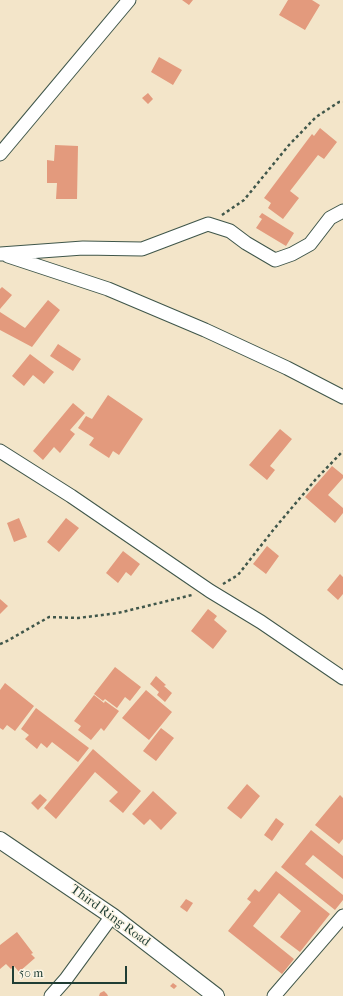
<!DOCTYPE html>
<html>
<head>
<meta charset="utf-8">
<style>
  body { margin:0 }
  #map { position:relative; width:343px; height:996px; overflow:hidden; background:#f3e5c9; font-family:"IM FELL French Canon",serif }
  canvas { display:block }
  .scale { position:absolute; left:12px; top:966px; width:115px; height:18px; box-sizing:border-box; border:2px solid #1f3d34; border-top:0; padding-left:5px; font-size:12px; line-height:14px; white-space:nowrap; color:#1f3d34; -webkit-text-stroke:3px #fcf5e5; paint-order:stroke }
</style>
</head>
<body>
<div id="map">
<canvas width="343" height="996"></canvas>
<div class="scale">50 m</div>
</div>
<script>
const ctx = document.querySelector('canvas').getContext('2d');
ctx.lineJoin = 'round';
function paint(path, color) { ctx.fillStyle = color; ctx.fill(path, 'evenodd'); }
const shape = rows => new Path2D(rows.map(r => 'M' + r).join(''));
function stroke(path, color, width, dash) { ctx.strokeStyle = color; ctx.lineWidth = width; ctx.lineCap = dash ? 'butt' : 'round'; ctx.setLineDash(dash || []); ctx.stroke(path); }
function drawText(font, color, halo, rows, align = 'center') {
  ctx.font = font + ' "IM FELL French Canon",serif'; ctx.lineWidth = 3; ctx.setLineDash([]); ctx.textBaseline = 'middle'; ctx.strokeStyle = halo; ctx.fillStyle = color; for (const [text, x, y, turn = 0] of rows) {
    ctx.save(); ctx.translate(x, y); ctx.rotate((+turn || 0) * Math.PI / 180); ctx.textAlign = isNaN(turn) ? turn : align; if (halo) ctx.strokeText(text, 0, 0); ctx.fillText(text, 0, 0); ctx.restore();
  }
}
paint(shape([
  [182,0,193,0,189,5],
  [288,0,312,0,320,5,305,30,279,15],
  [159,57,182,70,173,85,151,72],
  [148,93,153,99,148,104,142,98],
  [320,128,337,142,324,159,318,155,290,191,299,198,283,219,268,208,271,203,264,198,312,134,314,136],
  [55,145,78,146,77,199,56,199,57,183,47,183,47,160,54,161],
  [262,213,294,233,286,246,256,228,262,219,259,217],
  [2,287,12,295,0,309,0,289],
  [48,300,60,310,32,347,0,330,0,312,25,328],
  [58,344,81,359,73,371,50,356],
  [30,354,54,372,44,384,33,375,24,386,12,376],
  [108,395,143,419,119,455,113,451,109,458,89,445,94,438,78,428,86,416,92,419],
  [73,403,85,413,70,430,75,434,60,453,54,447,43,460,33,451],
  [280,429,292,439,270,466,275,470,267,480,249,465],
  [332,466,343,475,343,478,328,495,343,508,343,513,335,523,305,497],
  [19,518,27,537,14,542,7,523],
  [66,518,79,528,59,552,47,542],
  [267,546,279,556,266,574,253,564],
  [123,551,140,564,131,576,126,572,118,583,106,573],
  [340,574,343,577,343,594,338,600,327,590],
  [0,599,8,606,0,614],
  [208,609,217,616,214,620,227,631,213,649,191,631],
  [115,667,141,687,130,701,125,697,117,708,105,699,103,701,94,694],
  [156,676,166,685,164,686,172,693,165,702,157,695,159,692,150,684],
  [5,683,34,706,15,731,7,725,3,730,0,728,0,690],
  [146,690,172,712,149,740,122,718],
  [94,695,104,703,105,701,119,711,104,731,101,728,91,740,78,730,81,726,74,721],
  [36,708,89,748,78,762,52,742,47,748,41,743,37,749,25,739,29,735,21,729],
  [161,728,174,738,156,761,143,751],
  [93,749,141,791,123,813,109,801,118,792,95,772,56,819,44,808],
  [247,784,260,796,241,819,227,808],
  [153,791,177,813,161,830,150,819,144,825,132,814],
  [40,794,47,800,38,810,31,803],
  [340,795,343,798,343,839,339,844,315,825],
  [276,818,284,824,272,841,264,835],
  [311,830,343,856,343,879,313,855,305,864,343,895,343,900,335,910,281,867],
  [276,871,330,914,300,952,280,937,301,911,279,893,253,926,294,959,282,974,228,931,251,902,247,899,255,889,259,892],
  [186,899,193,903,187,912,180,907],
  [17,932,33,953,31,954,35,958,19,972,14,966,11,969,6,964,0,969,0,945],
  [173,983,177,986,174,989,170,986],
  [104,991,107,994,108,996,99,996,100,993]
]), '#e39a7d');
const minor = shape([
  [0,154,129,0],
  [0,254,83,248,142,249,208,224,230,231,246,243,275,260,292,254,310,244,330,218,343,211],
  [8,256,108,289,205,330,287,368,343,397],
  [0,451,71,496,210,591,261,622,343,678],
  [51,996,66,979,112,916],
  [274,996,343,916]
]);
const tertiary = shape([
  [0,840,112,916,216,996]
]);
stroke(minor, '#3f564a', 15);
stroke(tertiary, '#3f564a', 18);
stroke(shape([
  [222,215,244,200,289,145,316,117,339,102,343,102],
  [223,584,238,575,274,529,316,479,343,451],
  [0,644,7,641,49,617,78,618,118,613,192,595]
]), '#3f564a', 2.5, [3, 3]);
stroke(minor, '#fff', 13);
stroke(tertiary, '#fff', 16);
drawText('13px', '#1f3d34', '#fcf5e5', [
  ["Third Ring Road",110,916,36]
]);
</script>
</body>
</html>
